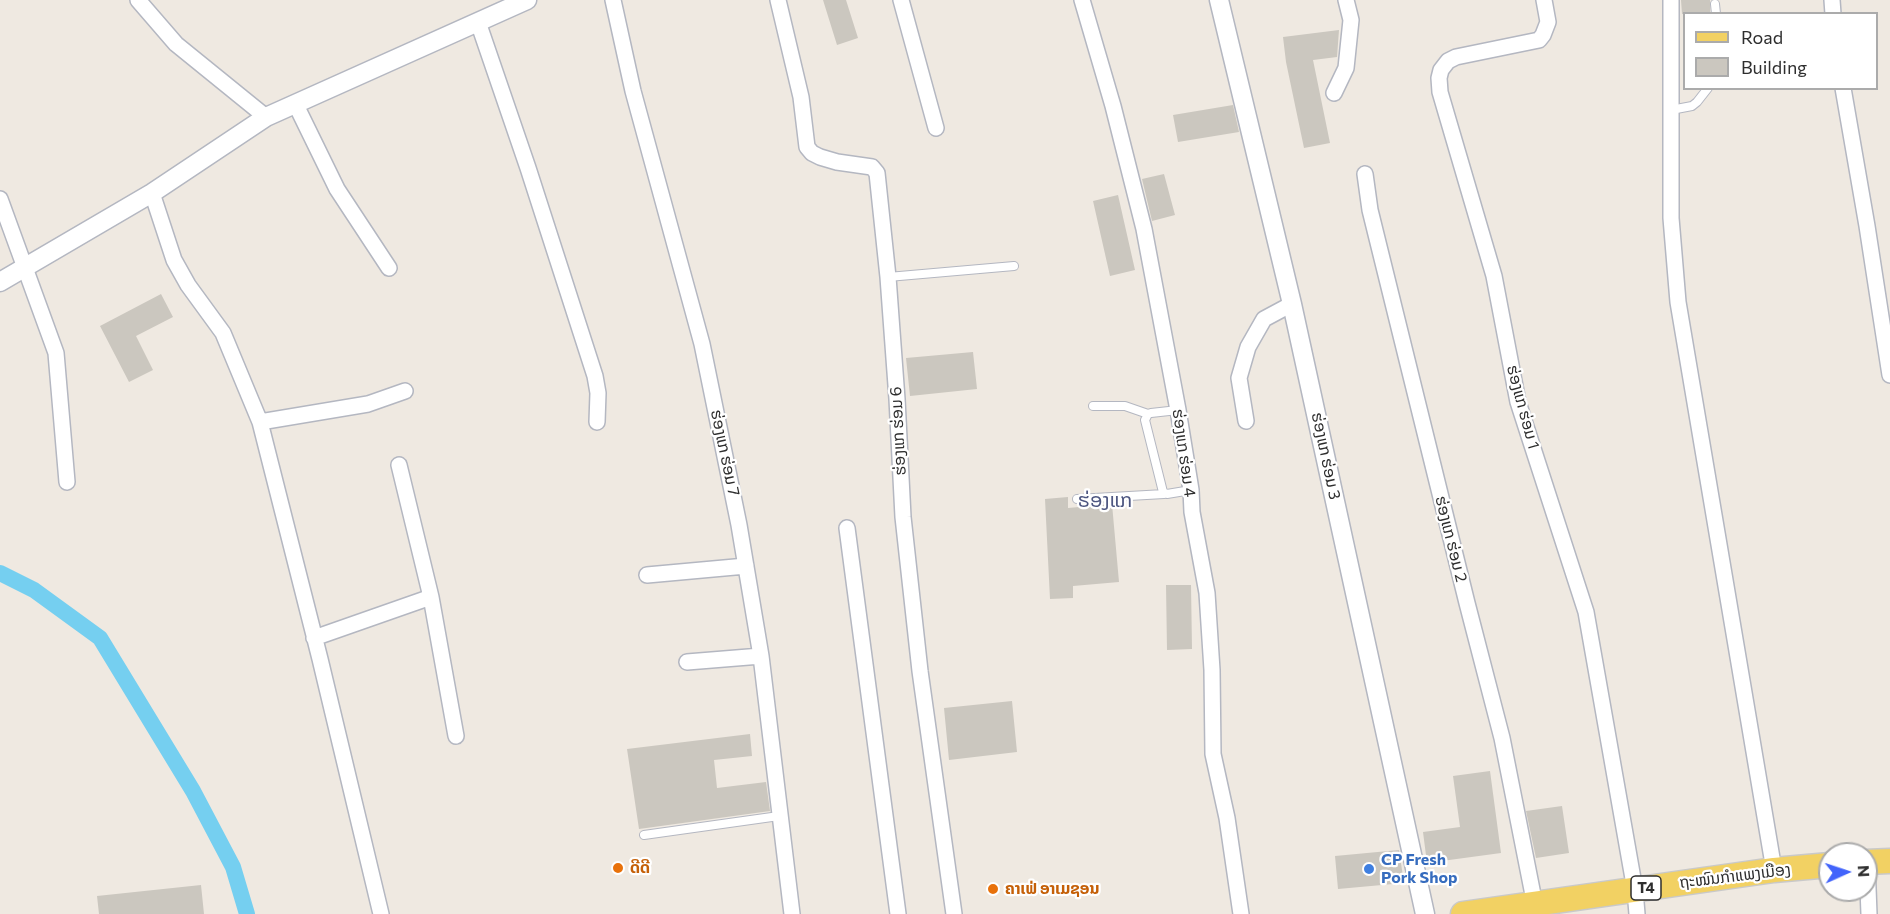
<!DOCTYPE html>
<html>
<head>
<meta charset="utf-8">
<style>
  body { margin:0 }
  #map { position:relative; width:1890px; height:914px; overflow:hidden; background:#efe9e1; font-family:Commissioner,sans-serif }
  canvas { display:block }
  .legend { position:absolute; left:1683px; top:12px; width:195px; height:78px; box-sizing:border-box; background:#fff; border:2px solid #ababab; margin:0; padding:8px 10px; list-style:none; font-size:18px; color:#2e2e2e }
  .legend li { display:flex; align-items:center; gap:12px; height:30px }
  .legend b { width:30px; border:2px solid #ababab }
  .north { position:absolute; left:1818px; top:842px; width:60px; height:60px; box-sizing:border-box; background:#fff; border:2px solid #ababab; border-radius:50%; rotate:87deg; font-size:16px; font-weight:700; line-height:24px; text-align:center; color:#2e2e2e }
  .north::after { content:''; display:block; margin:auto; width:21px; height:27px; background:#4264fb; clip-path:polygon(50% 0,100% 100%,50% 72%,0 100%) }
</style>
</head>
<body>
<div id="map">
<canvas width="1890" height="914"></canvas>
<ul class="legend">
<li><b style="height:8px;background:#f2d163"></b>Road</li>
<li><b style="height:16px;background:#cbc7bf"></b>Building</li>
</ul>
<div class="north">N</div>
</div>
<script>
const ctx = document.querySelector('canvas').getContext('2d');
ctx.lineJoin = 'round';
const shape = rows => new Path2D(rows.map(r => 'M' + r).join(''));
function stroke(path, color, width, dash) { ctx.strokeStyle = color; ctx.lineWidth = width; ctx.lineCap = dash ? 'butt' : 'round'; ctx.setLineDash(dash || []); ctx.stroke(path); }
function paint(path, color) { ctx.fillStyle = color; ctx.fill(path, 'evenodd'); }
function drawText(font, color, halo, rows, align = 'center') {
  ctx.font = font + ' Commissioner,"Noto Sans Lao",sans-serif'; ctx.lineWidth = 4.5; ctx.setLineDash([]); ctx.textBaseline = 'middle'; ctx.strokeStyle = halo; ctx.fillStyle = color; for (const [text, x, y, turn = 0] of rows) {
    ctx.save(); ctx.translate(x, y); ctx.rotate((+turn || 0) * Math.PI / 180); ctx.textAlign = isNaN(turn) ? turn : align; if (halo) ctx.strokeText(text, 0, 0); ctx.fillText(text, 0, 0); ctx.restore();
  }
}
stroke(shape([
  [0,573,34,590,100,638,193,791,233,867,247,914]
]), '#75cff0', 16);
paint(shape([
  [823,0,846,0,858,38,837,45],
  [1681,0,1710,0,1710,14,1682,14],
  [1339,30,1337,57,1313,60,1330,143,1304,148,1286,62,1283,37],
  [1233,105,1239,132,1178,142,1173,115],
  [1164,174,1175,215,1152,221,1142,179],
  [1118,195,1135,270,1110,276,1093,201],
  [161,294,173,317,136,336,153,370,129,382,100,326],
  [973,352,977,389,910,396,906,358],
  [1068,497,1068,508,1112,504,1119,582,1073,586,1073,598,1050,599,1045,499],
  [1166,585,1191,585,1192,649,1167,650],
  [1012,701,1017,752,949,760,944,708],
  [750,734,752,756,714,760,717,788,766,782,770,811,639,829,627,749],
  [1490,771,1501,853,1427,863,1423,832,1460,827,1453,776],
  [1562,806,1569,853,1536,858,1526,811],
  [1399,850,1404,883,1338,889,1335,856],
  [201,885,204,914,99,914,97,896]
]), '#cbc7bf');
const service = shape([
  [1715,4,1716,14],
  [1671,110,1692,106,1697,102,1708,88],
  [888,277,1014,266],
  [1093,406,1125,406,1148,414],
  [1178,410,1151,413,1148,414,1145,420,1163,492,1167,494,1191,490],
  [1077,499,1164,494],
  [644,835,779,816]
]);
const minor = shape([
  [138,0,176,44,266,117],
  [613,0,633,91,702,344,739,525,761,656,792,914],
  [778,0,801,97,807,147,812,153,820,157,837,162,872,167,877,173,888,277,897,399,903,517,920,671,954,914],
  [901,0,936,128],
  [1082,0,1113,106,1144,229,1178,410,1191,490,1192,512,1207,593,1212,670,1213,754,1227,818,1241,914],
  [1544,0,1548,22,1543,35,1539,40,1456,57,1448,61,1441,70,1439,78,1440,92,1494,276,1518,402,1586,612,1635,890,1637,914],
  [1671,0,1671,218,1678,302,1774,870],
  [1832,0,1833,14],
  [478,22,528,168,595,376,598,393,597,422],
  [1843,88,1867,226,1890,375],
  [1334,93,1346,68,1351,20,1346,0],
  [295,103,337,189,389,268],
  [1365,174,1370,210,1467,603,1502,738,1535,905],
  [152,193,174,260,188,285,223,333,260,422,320,659,381,914],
  [0,199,56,353,67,482],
  [1246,421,1239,378,1248,347,1264,319,1292,304],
  [260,422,368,404,405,391],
  [399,465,431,597,456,736],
  [847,528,898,914],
  [647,575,746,566],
  [314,638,431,597],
  [687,662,761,656],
  [1867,862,1869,914]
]);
const tertiary = shape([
  [1219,0,1292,304,1425,914],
  [0,282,152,193,266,117,527,0]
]);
const primary = shape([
  [1866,862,1890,861],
  [1463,914,1774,870,1830,865]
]);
stroke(service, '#b4b7c1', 10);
stroke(minor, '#b4b7c1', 18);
stroke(tertiary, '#b4b7c1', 21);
stroke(primary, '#c9c9c9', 27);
stroke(service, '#fff', 8);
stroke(minor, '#fff', 15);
stroke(tertiary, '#fff', 18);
stroke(primary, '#f2d163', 24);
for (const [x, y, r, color] of [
  [618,868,6,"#e8710a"],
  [1369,869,6,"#3f7fe0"],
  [993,889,6,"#e8710a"]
]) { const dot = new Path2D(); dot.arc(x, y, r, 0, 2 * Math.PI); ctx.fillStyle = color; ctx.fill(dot); stroke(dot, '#fff', 2); }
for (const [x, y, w] of [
  [1646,888,30]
]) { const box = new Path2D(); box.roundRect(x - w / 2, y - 12, w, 24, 4.5); ctx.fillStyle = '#fff'; ctx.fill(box); stroke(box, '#2e2e2e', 1.5); }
drawText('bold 15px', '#2e2e2e', null, [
  ["T4",1646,888]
]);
drawText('16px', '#2e2e2e', '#fff', [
  ["ຮ່ອງແກ ຮ່ອມ 1",1523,407,75],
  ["ຮ່ອງແກ ຮ່ອມ 6",898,431,-93],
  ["ຮ່ອງແກ ຮ່ອມ 7",725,453,78],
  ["ຮ່ອງແກ ຮ່ອມ 4",1184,453,82],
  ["ຮ່ອງແກ ຮ່ອມ 3",1326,456,78],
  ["ຮ່ອງແກ ຮ່ອມ 2",1451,539,76],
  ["ຖະໜົນກຳແພງເມືອງ",1735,876,-7]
]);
drawText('bold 16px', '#366cbe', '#fff', [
  ["CP Fresh",1381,860],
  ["Pork Shop",1381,878]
], 'left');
drawText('bold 16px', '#c56008', '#fff', [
  ["ດີດີ",630,868],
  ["ຄາເຟ່ ອາເມຊອນ",1005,889]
], 'left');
drawText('20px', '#4d5680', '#fff', [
  ["ຮ່ອງແກ",1105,500]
]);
</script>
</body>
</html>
